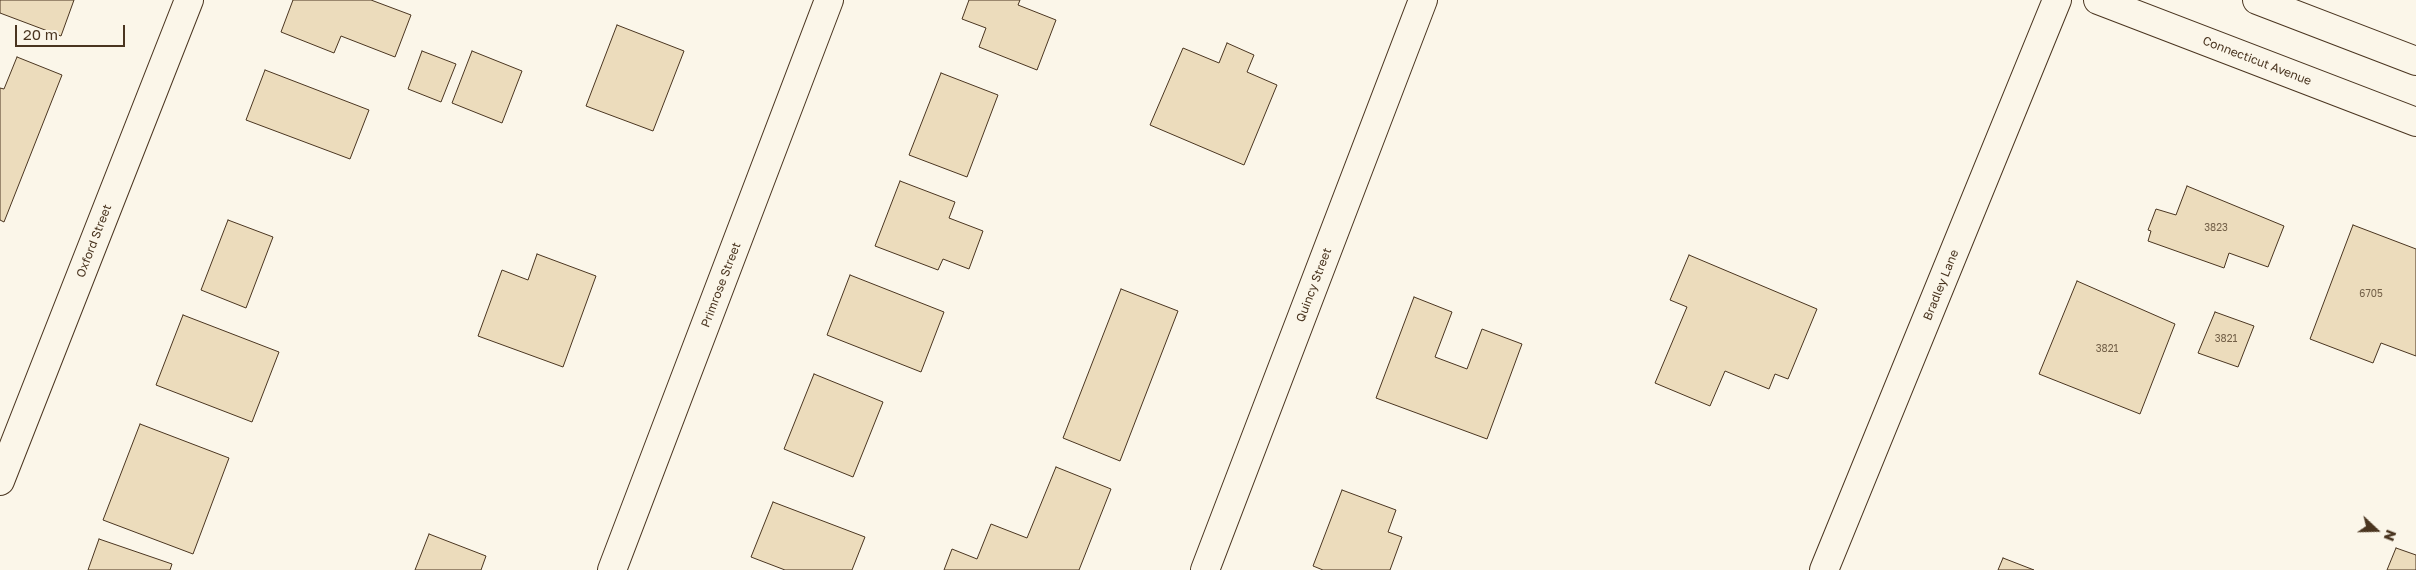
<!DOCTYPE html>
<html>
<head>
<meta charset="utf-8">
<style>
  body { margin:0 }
  #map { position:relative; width:2416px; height:570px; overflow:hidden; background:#fbf6e9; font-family:"Golos Text",sans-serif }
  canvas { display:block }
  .north { position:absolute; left:2351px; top:505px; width:50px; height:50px; -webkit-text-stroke:4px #fbf6e9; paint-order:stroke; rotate:111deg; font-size:14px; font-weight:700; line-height:20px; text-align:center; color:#4a3520 }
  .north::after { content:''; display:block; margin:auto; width:18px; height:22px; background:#4a3520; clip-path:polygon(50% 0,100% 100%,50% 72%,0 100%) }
  .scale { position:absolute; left:15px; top:25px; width:110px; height:22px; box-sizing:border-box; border:2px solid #4a3520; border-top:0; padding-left:6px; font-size:15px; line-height:18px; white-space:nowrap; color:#4a3520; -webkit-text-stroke:4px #fbf6e9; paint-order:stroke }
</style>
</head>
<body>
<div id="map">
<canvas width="2416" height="570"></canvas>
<div class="north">N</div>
<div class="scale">20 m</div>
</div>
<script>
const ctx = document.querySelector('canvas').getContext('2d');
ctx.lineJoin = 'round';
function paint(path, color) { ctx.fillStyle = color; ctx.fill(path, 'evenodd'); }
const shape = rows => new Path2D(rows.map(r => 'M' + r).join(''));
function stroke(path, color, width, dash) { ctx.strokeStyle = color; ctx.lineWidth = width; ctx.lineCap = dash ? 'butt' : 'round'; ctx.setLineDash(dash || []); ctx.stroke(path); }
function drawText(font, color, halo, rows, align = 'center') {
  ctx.font = font + ' "Golos Text",sans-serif'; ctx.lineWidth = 4; ctx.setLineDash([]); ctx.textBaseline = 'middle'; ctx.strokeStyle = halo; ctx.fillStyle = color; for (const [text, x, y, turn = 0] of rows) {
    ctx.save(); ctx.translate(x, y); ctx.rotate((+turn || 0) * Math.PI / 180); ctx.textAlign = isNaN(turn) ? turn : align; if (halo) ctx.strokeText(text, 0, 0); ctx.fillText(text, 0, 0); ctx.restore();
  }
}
const building = shape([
  [0,0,74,0,61,36,0,13,0,0],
  [293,0,371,0,411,15,395,57,341,36,334,53,281,32,293,0],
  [969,0,1020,0,1018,5,1056,20,1037,70,979,47,986,28,962,19,969,0],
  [617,25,684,51,653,131,586,106,617,25],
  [1227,43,1254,55,1247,72,1277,85,1244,165,1150,125,1183,48,1219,63,1227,43],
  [422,51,456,64,441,102,408,89,422,51],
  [472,51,522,71,502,123,452,103,472,51],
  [17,57,62,75,4,222,0,220,0,88,4,89,17,57],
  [265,70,369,110,350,159,246,120,265,70],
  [941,73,998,95,967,177,909,155,941,73],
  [900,181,955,202,949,218,983,231,969,269,943,259,938,270,875,246,900,181],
  [2187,186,2284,226,2268,267,2229,253,2224,268,2148,241,2151,231,2148,230,2156,209,2176,215,2187,186],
  [228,220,273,237,246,308,201,290,228,220],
  [2353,225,2416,249,2416,356,2381,343,2373,363,2310,339,2353,225],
  [537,254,596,276,563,367,478,336,502,270,528,280,537,254],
  [1689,255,1817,309,1788,379,1775,374,1769,389,1725,371,1710,406,1655,383,1687,307,1670,300,1689,255],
  [850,275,944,312,921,372,827,335,850,275],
  [2077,281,2175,324,2140,414,2039,374,2077,281],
  [1121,289,1178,311,1120,461,1063,438,1121,289],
  [1414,297,1452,312,1435,357,1467,369,1482,329,1522,344,1487,439,1376,398,1414,297],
  [2215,312,2254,326,2238,367,2198,353,2215,312],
  [183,315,279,352,252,422,156,385,183,315],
  [814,374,883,402,853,477,784,449,814,374],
  [140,424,229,458,193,554,103,520,140,424],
  [1056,467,1111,489,1079,570,944,570,952,549,977,559,991,524,1027,538,1056,467],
  [1342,490,1396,510,1388,532,1402,537,1390,570,1323,570,1313,566,1342,490],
  [773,502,865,537,852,570,785,570,751,557,773,502],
  [429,534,486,556,481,570,415,570,429,534],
  [99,539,172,564,170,570,88,570,99,539],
  [2396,548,2416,555,2416,570,2387,570,2396,548],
  [2003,558,2034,570,1998,570,2003,558]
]);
paint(building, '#ecdcbc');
stroke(building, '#4a3520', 1);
const minor = shape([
  [0,481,189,0],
  [612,570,829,0],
  [1205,570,1423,0]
]);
const tertiary = shape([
  [1824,570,2057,0]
]);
const primary = shape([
  [2098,0,2416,122],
  [2257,0,2416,61]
]);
stroke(minor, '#4a3520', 30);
stroke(tertiary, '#4a3520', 30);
stroke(primary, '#4a3520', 30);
stroke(minor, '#fbf6e9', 28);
stroke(tertiary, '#fbf6e9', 28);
stroke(primary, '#fbf6e9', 28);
drawText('10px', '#725f47', null, [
  ["3823",2216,228],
  ["6705",2371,294],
  ["3821",2226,339],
  ["3821",2107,349]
]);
drawText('12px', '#4a3520', '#fbf6e9', [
  ["Connecticut Avenue",2257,61,21],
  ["Oxford Street",94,241,-69],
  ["Primrose Street",721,285,-69],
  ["Quincy Street",1314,285,-69],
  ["Bradley Lane",1941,285,-68]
]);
</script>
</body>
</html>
